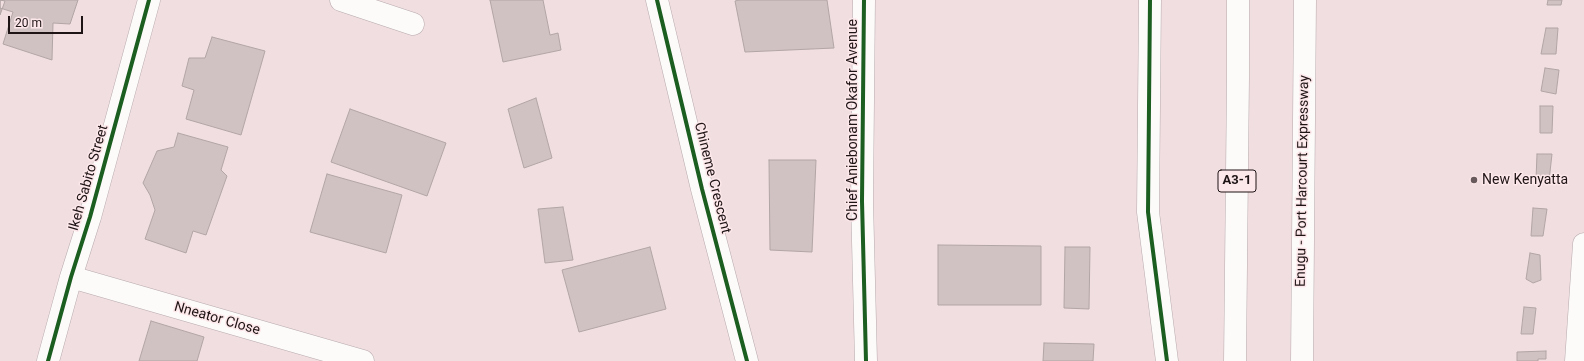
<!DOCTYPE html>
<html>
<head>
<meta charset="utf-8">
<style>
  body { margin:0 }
  #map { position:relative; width:1584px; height:361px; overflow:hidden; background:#f0dee1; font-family:Roboto,sans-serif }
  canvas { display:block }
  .scale { position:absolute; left:8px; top:16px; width:75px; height:18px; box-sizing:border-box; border:2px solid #1e1315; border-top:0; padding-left:5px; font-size:12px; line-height:14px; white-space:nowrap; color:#1e1315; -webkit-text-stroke:3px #fce7ea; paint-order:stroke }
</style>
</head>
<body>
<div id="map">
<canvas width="1584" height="361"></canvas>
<div class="scale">20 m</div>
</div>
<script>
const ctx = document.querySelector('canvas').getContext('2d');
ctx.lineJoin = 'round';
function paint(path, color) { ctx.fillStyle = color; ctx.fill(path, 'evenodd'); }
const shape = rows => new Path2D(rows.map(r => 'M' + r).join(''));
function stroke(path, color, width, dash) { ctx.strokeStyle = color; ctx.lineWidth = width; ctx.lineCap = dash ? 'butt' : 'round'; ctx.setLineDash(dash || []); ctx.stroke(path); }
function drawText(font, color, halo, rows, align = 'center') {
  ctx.font = font + ' Roboto,sans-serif'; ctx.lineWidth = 3; ctx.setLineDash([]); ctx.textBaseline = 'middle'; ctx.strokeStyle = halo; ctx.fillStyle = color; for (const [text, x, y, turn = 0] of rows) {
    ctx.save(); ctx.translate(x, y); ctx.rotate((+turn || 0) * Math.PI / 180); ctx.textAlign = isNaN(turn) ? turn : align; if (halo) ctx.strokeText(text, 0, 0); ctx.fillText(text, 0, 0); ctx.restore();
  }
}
const building = shape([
  [0,0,78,0,70,24,53,23,52,60,3,44,13,12,0,8,0,0],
  [0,0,5,1,0,15,0,0],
  [490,0,543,0,550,35,558,33,561,50,503,62,490,0],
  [739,0,827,0,834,48,745,52,735,1,739,0],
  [1548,0,1562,0,1561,5,1547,5,1548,0],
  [1546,28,1558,28,1556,54,1541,54,1546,28],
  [212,37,265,51,241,135,186,119,194,90,182,86,189,58,205,58,212,37],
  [1545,68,1559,70,1556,94,1541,91,1545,68],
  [536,98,552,158,524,168,508,109,536,98],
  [1540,106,1553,106,1552,133,1540,133,1540,106],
  [350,109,446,143,427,196,331,162,350,109],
  [178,133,228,147,221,170,227,176,206,235,193,231,186,253,145,239,155,210,150,195,143,183,157,151,174,147,178,133],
  [1537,154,1552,154,1549,181,1536,180,1537,154],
  [769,160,816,160,812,252,770,250,769,160],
  [327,174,402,195,386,253,310,232,327,174],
  [563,207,573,260,545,263,538,209,563,207],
  [1533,208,1547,209,1543,236,1531,236,1533,208],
  [938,245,1041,246,1041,305,938,305,938,245],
  [650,247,666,309,579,332,562,270,650,247],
  [1065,247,1090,247,1089,309,1064,308,1065,247],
  [1530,253,1540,255,1541,280,1533,283,1526,279,1530,253],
  [1524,307,1536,308,1533,334,1521,334,1524,307],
  [151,321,204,337,197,361,139,361,151,321],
  [1044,343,1094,344,1093,361,1043,361,1044,343],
  [1546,351,1546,359,1538,359,1538,361,1517,361,1517,352,1546,351]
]);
paint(building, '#d0c1c2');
stroke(building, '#b2a5a5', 1);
const street = shape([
  [341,0,413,24],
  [657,0,702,189,747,361],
  [864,0,862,201,866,361],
  [1150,0,1148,212,1167,361],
  [71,277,363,361],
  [48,361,71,277,90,217,149,0],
  [1576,361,1584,244]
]);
const highway = shape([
  [1235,361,1238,77,1238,0],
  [1302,361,1305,0]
]);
stroke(street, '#b7aaac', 23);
stroke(highway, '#b7aaac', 23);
stroke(street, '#fdfafa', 22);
stroke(highway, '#fdfafa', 22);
stroke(shape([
  [657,0,702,189,747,361],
  [864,0,862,201,866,361],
  [1150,0,1148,212,1167,361],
  [48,361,71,277,90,217,149,0]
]), '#1b5e20', 4);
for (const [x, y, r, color] of [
  [1474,180,4,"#685a5c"]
]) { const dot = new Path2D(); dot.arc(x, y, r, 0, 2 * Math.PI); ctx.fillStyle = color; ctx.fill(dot); stroke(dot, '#fce7ea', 1.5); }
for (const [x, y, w] of [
  [1237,181,38]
]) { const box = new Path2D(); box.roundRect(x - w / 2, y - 11, w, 22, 3); ctx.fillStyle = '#fce7ea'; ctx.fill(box); stroke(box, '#1e1315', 1); }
drawText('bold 13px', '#1e1315', null, [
  ["A3-1",1237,181]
]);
drawText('14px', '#1e1315', '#fce7ea', [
  ["Chief Aniebonam Okafor Avenue",853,120,-90],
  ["Ikeh Sabito Street",89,178,-74],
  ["Chineme Crescent",712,178,76],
  ["Enugu - Port Harcourt Expressway",1303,181,-89],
  ["Nneator Close",217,319,16]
]);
drawText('14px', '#1e1315', '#fce7ea', [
  ["New Kenyatta",1482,180]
], 'left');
</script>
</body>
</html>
